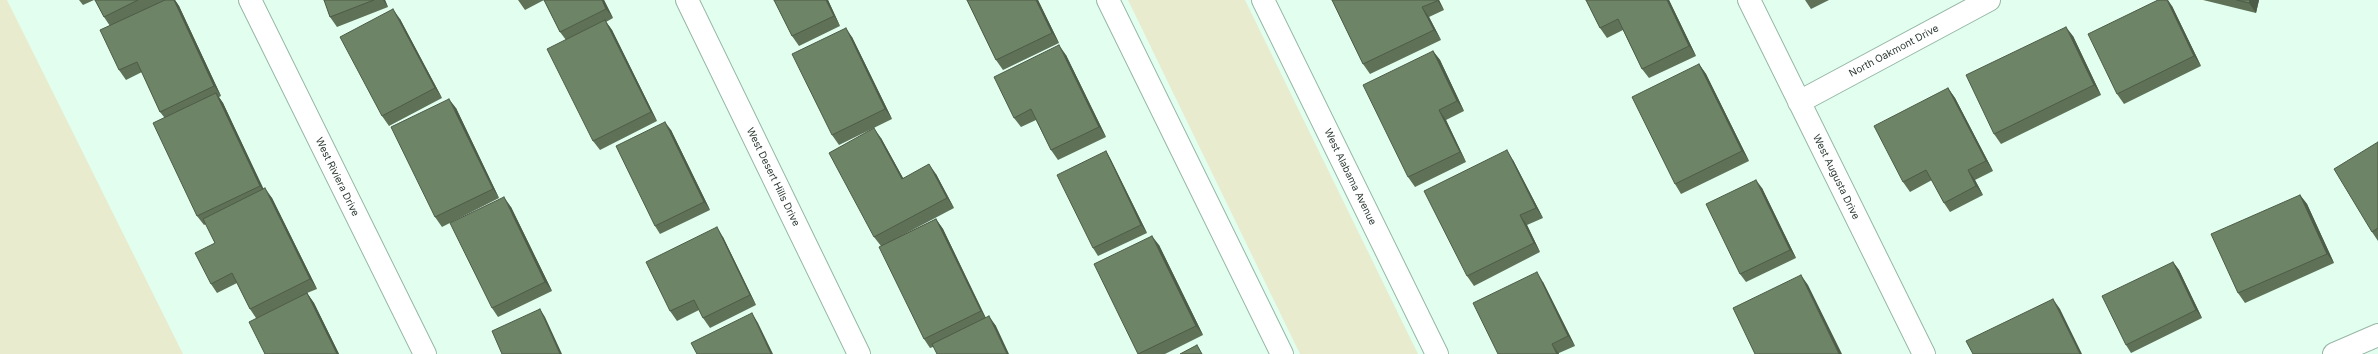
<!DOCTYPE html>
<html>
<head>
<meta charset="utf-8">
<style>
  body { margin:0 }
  canvas { display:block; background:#e2feef }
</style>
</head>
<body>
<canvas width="2378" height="354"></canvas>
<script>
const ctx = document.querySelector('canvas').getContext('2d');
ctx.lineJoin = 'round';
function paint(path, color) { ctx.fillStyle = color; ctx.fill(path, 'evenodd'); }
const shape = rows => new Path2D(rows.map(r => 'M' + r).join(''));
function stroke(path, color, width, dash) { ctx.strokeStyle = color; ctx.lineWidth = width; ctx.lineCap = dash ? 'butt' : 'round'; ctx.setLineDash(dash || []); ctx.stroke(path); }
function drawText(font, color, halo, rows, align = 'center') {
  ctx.font = font + ' Inter,sans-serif'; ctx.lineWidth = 4; ctx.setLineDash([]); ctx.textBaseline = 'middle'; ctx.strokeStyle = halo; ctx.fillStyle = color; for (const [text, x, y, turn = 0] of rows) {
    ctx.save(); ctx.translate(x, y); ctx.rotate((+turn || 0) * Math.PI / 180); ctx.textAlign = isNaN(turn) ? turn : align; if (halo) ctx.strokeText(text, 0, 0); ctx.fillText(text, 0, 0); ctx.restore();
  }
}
paint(shape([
  [0,0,7,0,183,354,0,354],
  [1128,0,1245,0,1418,354,1300,354]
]), '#e8ebcd');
const street = shape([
  [250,0,425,354],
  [687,0,859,354],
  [1749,0,1924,354],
  [1799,102,1989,0],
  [2334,354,2378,335]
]);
const secondary = shape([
  [1108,0,1282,354],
  [1263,0,1437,354]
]);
stroke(street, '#96b7a6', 24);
stroke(secondary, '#96b7a6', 24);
stroke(street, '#fff', 22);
stroke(secondary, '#fff', 22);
paint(shape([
  [79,0,94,0,83,5],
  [95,0,175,0,179,6,221,96,219,97,223,103,263,189,272,198,317,289,307,293,314,303,339,354,265,354,256,318,250,309,237,283,217,293,211,284,215,243,206,224,204,225,197,216,164,117,160,112,142,72,126,80,119,70,110,26,104,17],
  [324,0,385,0,388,7,337,27,330,17],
  [518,0,604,0,613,18,606,22,612,30,657,121,600,150,593,141,566,40,560,32,544,0,525,10],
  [774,0,828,0,840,26,799,46,792,36],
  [967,0,1038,0,1059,43,1003,70,996,60],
  [1332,0,1439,0,1444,10,1429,17,1441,40,1370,74,1363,64],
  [1586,0,1669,0,1696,56,1649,78,1642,69,1623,30,1607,38,1600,28],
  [1805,0,1829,0,1811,9],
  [2203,0,2259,0,2256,13],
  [2172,6,2201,66,2124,104,2117,94],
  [400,19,442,98,389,126,382,116],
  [2073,36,2101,95,2001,144,1994,134],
  [852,37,892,119,839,145,832,135],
  [1433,51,1440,60,1464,111,1446,120,1466,162,1415,187,1408,177],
  [1066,55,1106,137,1058,160,1051,150,1036,120,1021,127,1014,118],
  [1699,64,1706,74,1749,161,1681,194,1675,184],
  [1948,88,1955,98,1993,171,1975,180,1983,195,1950,212,1944,203,1932,180,1910,192,1903,182],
  [456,108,499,198,442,227,435,217],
  [671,130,710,210,660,234,655,226],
  [881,138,903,178,936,174,954,208,901,236,936,219,943,229,986,318,996,326,930,348,924,339,881,246,874,237],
  [2378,142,2378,241,2372,232],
  [1106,151,1111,160,1147,233,1098,256,1093,248],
  [1513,160,1543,218,1527,225,1540,252,1474,286,1467,276],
  [1762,188,1796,258,1746,282,1740,274],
  [2300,195,2307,204,2334,263,2245,303,2238,293],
  [511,207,552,291,498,317,492,308],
  [723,237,756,305,710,328,703,318,699,310,677,321,670,311],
  [1159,245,1203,335,1165,354,1138,354],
  [2173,262,2179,270,2202,318,2131,353,2126,345],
  [1543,282,1575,346,1559,353,1559,354,1498,354]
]), '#5f7258');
paint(shape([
  [174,0,175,0,179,6,221,96,214,86],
  [383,0,385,0,388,7],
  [602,0,604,0,613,18,606,9],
  [826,0,828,0,840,26,834,16],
  [1036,0,1038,0,1059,43,1052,33],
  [1437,0,1439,0,1444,10],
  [1667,0,1669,0,1696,56,1689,46],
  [2167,0,2168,0,2172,6,2201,66,2194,56],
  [2250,0,2259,0,2256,13,2249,3],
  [1422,7,1429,17,1441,40,1434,30],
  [393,9,400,19,442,98,435,88],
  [605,20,612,30,657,121,651,112],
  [2066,27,2073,36,2101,95,2094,85],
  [846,28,852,37,892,119,885,109],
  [1059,45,1066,55,1106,137,1099,127],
  [1433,51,1440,60,1464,111,1457,101],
  [1699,64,1706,74,1749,161,1742,151],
  [1948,88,1955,98,1993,171,1986,161],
  [216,93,223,103,267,196,260,186],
  [449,99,456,108,499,198,493,189],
  [1439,110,1446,120,1466,162,1460,152],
  [665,122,671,130,710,210,704,202],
  [874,128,881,138,909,189,902,179],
  [1507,150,1513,160,1543,218,1536,208],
  [1106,151,1111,160,1147,233,1141,225],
  [929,164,936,174,954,208,947,198],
  [1968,170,1975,180,1983,195,1976,186],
  [1756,180,1762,188,1796,258,1790,250],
  [265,188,272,198,317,289,310,279],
  [2300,195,2307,204,2334,263,2327,254],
  [504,197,511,207,552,291,545,282],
  [1520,215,1527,225,1540,252,1534,243],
  [936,219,943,229,987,321,981,311],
  [717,227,723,237,756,305,750,295],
  [1152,236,1159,245,1203,335,1196,326],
  [2173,262,2179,270,2202,318,2196,310],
  [1537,272,1543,282,1575,346,1568,336],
  [1801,275,1808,285,1842,354,1839,354],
  [307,293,314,303,339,354,337,354],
  [2053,299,2060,309,2082,354,2080,354],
  [540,309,545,317,562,354,560,354],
  [752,313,758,323,773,354,771,354],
  [989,316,996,326,1009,354,1007,354],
  [1552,344,1559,354,1557,354]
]), '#4d5c47');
const building = shape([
  [95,0,138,0,104,17,95,0],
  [165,0,174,0,214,86,160,112,137,62,119,70,100,30,165,0],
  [324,0,374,0,330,17,324,0],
  [544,0,602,0,606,9,560,32,544,0],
  [774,0,826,0,834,16,792,36,774,0],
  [967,0,1036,0,1052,33,996,60,967,0],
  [1332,0,1437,0,1437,1,1422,7,1434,30,1363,64,1332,0],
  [1586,0,1667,0,1689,46,1642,69,1618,19,1600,28,1586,0],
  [2158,0,2167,0,2194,56,2117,94,2088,34,2158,0],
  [2237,0,2250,0,2249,3,2237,0],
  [393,9,435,88,382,116,340,37,393,9],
  [605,20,651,112,593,141,547,49,605,20],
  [2066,27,2094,85,1994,134,1966,75,2066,27],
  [846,28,885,109,832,135,792,54,846,28],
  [1059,45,1099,127,1051,150,1031,109,1014,118,994,77,1059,45],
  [1433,51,1457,101,1439,110,1460,152,1408,177,1363,85,1433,51],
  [1699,64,1742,151,1675,184,1632,97,1699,64],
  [1948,88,1986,161,1968,170,1976,186,1944,203,1926,170,1903,182,1874,126,1948,88],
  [216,93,260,186,197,216,153,123,216,93],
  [449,99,493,189,435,217,391,127,449,99],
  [665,122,704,202,655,226,616,146,665,122],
  [874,128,902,179,929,164,947,198,874,237,829,153,874,128],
  [2378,142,2378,228,2372,232,2334,169,2378,142],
  [1507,150,1536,208,1520,215,1534,243,1467,276,1424,191,1507,150],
  [1106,151,1141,225,1093,248,1057,175,1106,151],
  [1756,180,1790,250,1740,274,1706,204,1756,180],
  [265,188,310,279,250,309,232,273,211,284,195,253,215,243,203,219,265,188],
  [2300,195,2327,254,2238,293,2211,234,2300,195],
  [504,197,545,282,492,308,450,223,504,197],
  [936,219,981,311,924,339,879,247,936,219],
  [717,227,750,295,703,318,694,300,670,311,646,262,717,227],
  [1152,236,1196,326,1138,354,1094,264,1152,236],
  [2173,262,2196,310,2126,345,2102,296,2173,262],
  [1537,272,1568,336,1552,344,1557,354,1498,354,1473,303,1537,272],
  [1801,275,1839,354,1755,354,1733,308,1801,275],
  [307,293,337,354,265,354,249,322,307,293],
  [2053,299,2080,354,1973,354,1966,341,2053,299],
  [540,309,560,354,502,354,492,331,540,309],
  [752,313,771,354,697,354,691,343,752,313],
  [989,316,1007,354,937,354,932,344,989,316],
  [1197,345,1202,354,1180,354,1197,345]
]);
paint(building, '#6e8466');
stroke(building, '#4d5c47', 1);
drawText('10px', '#303d36', '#fff', [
  ["North Oakmont Drive",1894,51,-28],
  ["West Riviera Drive",337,177,64],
  ["West Desert Hills Drive",773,177,64],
  ["West Alabama Avenue",1350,177,64],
  ["West Augusta Drive",1836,177,64]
]);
</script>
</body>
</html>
